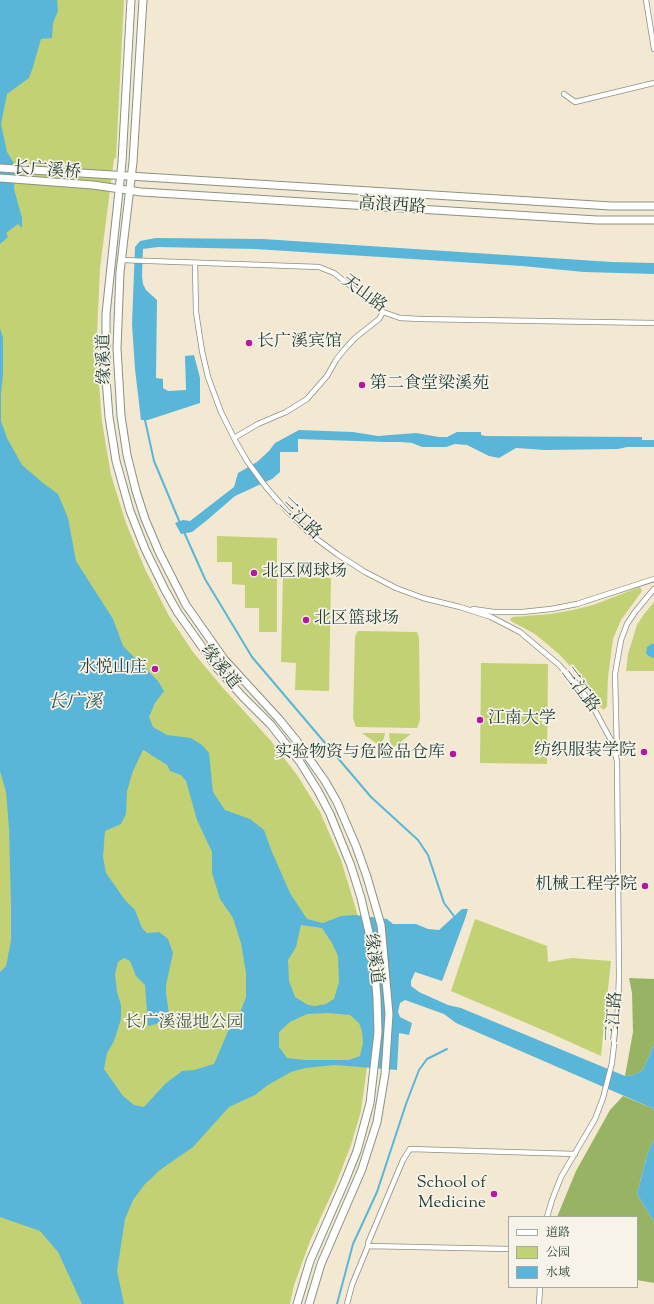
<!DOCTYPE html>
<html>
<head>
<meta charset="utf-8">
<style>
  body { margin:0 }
  #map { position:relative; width:654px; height:1304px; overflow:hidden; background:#f3e8d2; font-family:"Sorts Mill Goudy","Noto Serif SC",serif }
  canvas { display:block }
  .legend { position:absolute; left:508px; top:1216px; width:130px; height:72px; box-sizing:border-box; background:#f7f3e8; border:1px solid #a1aaa0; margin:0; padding:5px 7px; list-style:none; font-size:12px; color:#1f3d34 }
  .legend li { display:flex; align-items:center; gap:8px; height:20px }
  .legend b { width:20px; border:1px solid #a1aaa0 }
</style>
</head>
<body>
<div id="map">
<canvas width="654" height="1304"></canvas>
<ul class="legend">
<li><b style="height:5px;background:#fff"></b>道路</li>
<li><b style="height:11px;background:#c2d173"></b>公园</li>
<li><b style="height:11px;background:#5ab6d8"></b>水域</li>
</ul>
</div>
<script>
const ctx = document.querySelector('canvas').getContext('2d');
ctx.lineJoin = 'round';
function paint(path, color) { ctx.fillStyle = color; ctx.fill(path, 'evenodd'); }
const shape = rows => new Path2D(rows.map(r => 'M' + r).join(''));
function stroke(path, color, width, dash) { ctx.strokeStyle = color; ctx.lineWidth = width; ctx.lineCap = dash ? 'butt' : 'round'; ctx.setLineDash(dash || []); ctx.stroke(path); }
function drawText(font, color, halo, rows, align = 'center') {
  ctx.font = font + ' "Sorts Mill Goudy","Noto Serif SC",serif'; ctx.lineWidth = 3.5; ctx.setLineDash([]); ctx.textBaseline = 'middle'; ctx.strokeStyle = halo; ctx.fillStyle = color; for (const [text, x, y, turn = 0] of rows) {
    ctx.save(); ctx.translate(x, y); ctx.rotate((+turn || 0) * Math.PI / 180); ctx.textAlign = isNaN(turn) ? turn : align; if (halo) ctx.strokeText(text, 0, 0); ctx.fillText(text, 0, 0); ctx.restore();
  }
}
paint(shape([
  [0,0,124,0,116,158,114,159,100,268,97,333,99,384,102,422,111,475,126,523,145,569,169,616,193,652,223,688,271,741,297,775,320,812,341,860,358,916,367,971,367,1067,361,1111,351,1145,336,1184,310,1241,294,1285,290,1304,0,1304],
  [217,536,277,538,277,632,259,632,259,608,245,608,245,585,232,584,232,562,217,562],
  [283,577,331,578,329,691,295,690,296,663,281,662],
  [640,587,642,591,621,620,613,639,608,677,607,706,604,710,600,707,597,699,586,684,560,655,547,644,535,634,511,621,510,619,513,617,551,614,573,610,593,605],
  [654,602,654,671,626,671,628,654,637,625,644,614],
  [358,631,417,632,419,638,420,720,417,728,356,727,353,718,355,636],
  [481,663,548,664,547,764,480,763],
  [362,733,385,733,384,738,380,746],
  [389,733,411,734,394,747,390,742],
  [475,919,547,946,548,962,572,958,611,961,601,1056,552,1034,451,991]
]), '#c2d173');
paint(shape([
  [629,978,654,979,654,1044,643,1070,634,1075,625,1076,633,1032,632,993],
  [623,1096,652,1108,654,1111,654,1140,647,1155,637,1194,654,1222,654,1283,637,1280,637,1217,557,1217,576,1171,610,1110]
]), '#99b365');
paint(shape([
  [0,0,57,0,58,11,53,23,52,38,41,39,33,67,29,78,7,94,1,124,7,152,15,165,14,189,22,218,22,228,18,224,6,233,8,237,0,244],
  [156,238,263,239,612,262,654,263,654,274,584,272,522,266,255,249,158,247,143,249,142,276,143,284,146,290,157,300,156,378,163,379,163,388,168,391,186,390,185,356,194,355,200,378,200,403,148,420,141,420,135,369,132,324,135,247,140,241],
  [0,328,3,338,3,374,1,394,1,421,7,438,22,465,43,483,58,494,68,518,76,561,113,619,123,646,158,681,164,691,155,703,149,717,153,727,167,735,191,738,202,745,209,753,213,792,225,810,250,819,264,830,272,852,290,893,307,919,323,923,341,916,355,915,387,919,393,924,416,924,428,929,439,930,462,909,468,909,465,919,442,981,415,972,411,981,411,986,419,992,448,1005,461,1008,625,1076,634,1075,643,1070,654,1044,654,1111,652,1108,456,1023,444,1014,405,1000,400,1003,398,1012,400,1017,412,1023,409,1035,399,1033,397,1070,335,1065,305,1068,291,1072,268,1085,255,1095,229,1107,193,1147,160,1170,145,1184,133,1200,125,1219,117,1271,124,1304,82,1304,58,1252,40,1231,0,1217,0,972,6,966,11,941,11,905,9,828,6,792,0,771],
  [153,746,161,751,170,771,181,775,186,781,197,820,212,852,212,873,220,899,233,918,241,943,246,973,246,997,241,1010,229,1029,214,1064,194,1070,182,1071,165,1084,144,1107,134,1105,123,1096,104,1069,107,1053,114,1041,121,1019,121,1005,117,992,115,974,118,962,124,958,130,961,136,976,145,985,148,1026,165,1022,169,1014,166,993,166,985,173,953,168,939,159,932,147,933,142,928,135,910,125,900,106,873,103,857,105,831,121,824,126,814,127,791,133,771,143,750],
  [301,925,322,928,332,943,338,956,339,982,334,999,326,1004,315,1006,308,1005,295,997,289,981,288,960,296,947],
  [328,1013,350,1015,359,1023,362,1031,363,1043,360,1056,349,1060,305,1060,287,1058,279,1047,279,1032,290,1022,307,1014],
  [299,430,353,432,378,436,416,433,439,437,447,437,457,432,481,432,481,435,485,436,642,437,642,440,654,440,654,447,627,447,618,449,545,450,516,448,499,458,489,456,467,445,455,444,446,447,422,447,412,443,401,442,385,442,298,439,298,452,280,452,280,472,272,479,235,496,206,521,192,532,181,534,175,523,183,520,190,521,234,487,238,473,257,462,269,451,275,443],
  [651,644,654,644,654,657,652,658,646,654,647,647],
  [654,1140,654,1222,637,1194,647,1155]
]), '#5ab6d8');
stroke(shape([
  [145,420,154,461,180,523],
  [184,532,205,579,252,657,371,797,418,840,428,855,444,903,454,916],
  [337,1304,353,1244,377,1192,406,1104,419,1070,427,1059,447,1049]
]), '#5ab6d8', 2);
stroke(shape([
  [138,740,176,764]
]), '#5ab6d8', 11);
const street = shape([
  [646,0,654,49],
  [564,94,575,102,654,83],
  [122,260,319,267,334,273,383,312,400,318,421,319,654,323],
  [195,263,196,312,202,351,208,377,221,412,236,442,247,461,266,487,286,510,310,534,337,554,365,572,396,588,423,598,460,607,491,617,520,632,558,664,577,684,592,705,612,742,617,761,619,976,618,1008,612,1063,603,1098,595,1119,561,1177,552,1200,547,1217],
  [234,438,258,424,286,412,307,399,327,376,336,360,344,350,355,338,379,319,383,312],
  [473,609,494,612,522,612,551,609,577,604,654,579],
  [617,753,615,674,621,640,627,624,635,612,654,589],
  [368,1246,509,1249],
  [347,1304,352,1285,368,1246,368,1243,403,1160,410,1149,575,1154],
  [539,1304,540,1287]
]);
const secondary = shape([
  [131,0,122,162,106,314,106,379,109,417,116,461,130,511,145,549,165,590,178,613,217,668,243,697,271,725,300,762,318,791,330,814,351,866,361,898,373,950,377,998,378,1032,370,1103,357,1151,345,1181,310,1261,297,1304],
  [143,0,133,162,120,272,117,348,121,416,127,455,136,491,145,519,159,552,186,605,224,659,279,719,296,740,325,781,337,802,356,846,367,877,381,925,389,1014,385,1074,377,1122,362,1169,321,1264,309,1304]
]);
const primary = shape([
  [0,168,611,206,654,206],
  [0,178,93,185,141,192,597,220,654,220]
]);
stroke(street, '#899283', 6);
stroke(secondary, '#899283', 9);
stroke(primary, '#899283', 9);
stroke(street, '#fff', 4.5);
stroke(secondary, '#fff', 7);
stroke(primary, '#fff', 7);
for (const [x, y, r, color] of [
  [249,343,4,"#b5179e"],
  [362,385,4,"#b5179e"],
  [254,573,4,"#b5179e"],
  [306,620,4,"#b5179e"],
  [155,669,4,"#b5179e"],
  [480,720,4,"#b5179e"],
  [644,752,4,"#b5179e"],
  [453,754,4,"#b5179e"],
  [645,886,4,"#b5179e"],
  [494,1194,4,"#b5179e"]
]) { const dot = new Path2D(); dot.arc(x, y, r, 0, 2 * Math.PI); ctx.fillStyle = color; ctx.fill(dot); stroke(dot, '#f7f3e8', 1.5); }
drawText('17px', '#1f3d34', '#f7f3e8', [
  ["长广溪桥",47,172,4],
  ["高浪西路",392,207,4],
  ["天山路",363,295,36],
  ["缘溪道",106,359,-91],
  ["三江路",299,520,44],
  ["缘溪道",219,668,51],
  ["三江路",579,691,53],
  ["缘溪道",372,959,82],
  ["三江路",616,1017,-86]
]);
drawText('17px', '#1f3d34', '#f7f3e8', [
  ["长广溪宾馆",257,343],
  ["第二食堂梁溪苑",370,385],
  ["北区网球场",262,573],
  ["北区篮球场",314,620],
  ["水悦山庄",147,669,"right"],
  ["江南大学",488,720],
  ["纺织服装学院",636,752,"right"],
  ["实验物资与危险品仓库",445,754,"right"],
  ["机械工程学院",637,886,"right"],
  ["School of",486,1184,"right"],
  ["Medicine",486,1204,"right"]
], 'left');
drawText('17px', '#405b41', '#f7f3e8', [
  ["长广溪湿地公园",184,1024]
]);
drawText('italic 18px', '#2e5b5d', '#f7f3e8', [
  ["长广溪",75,704]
]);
</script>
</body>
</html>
